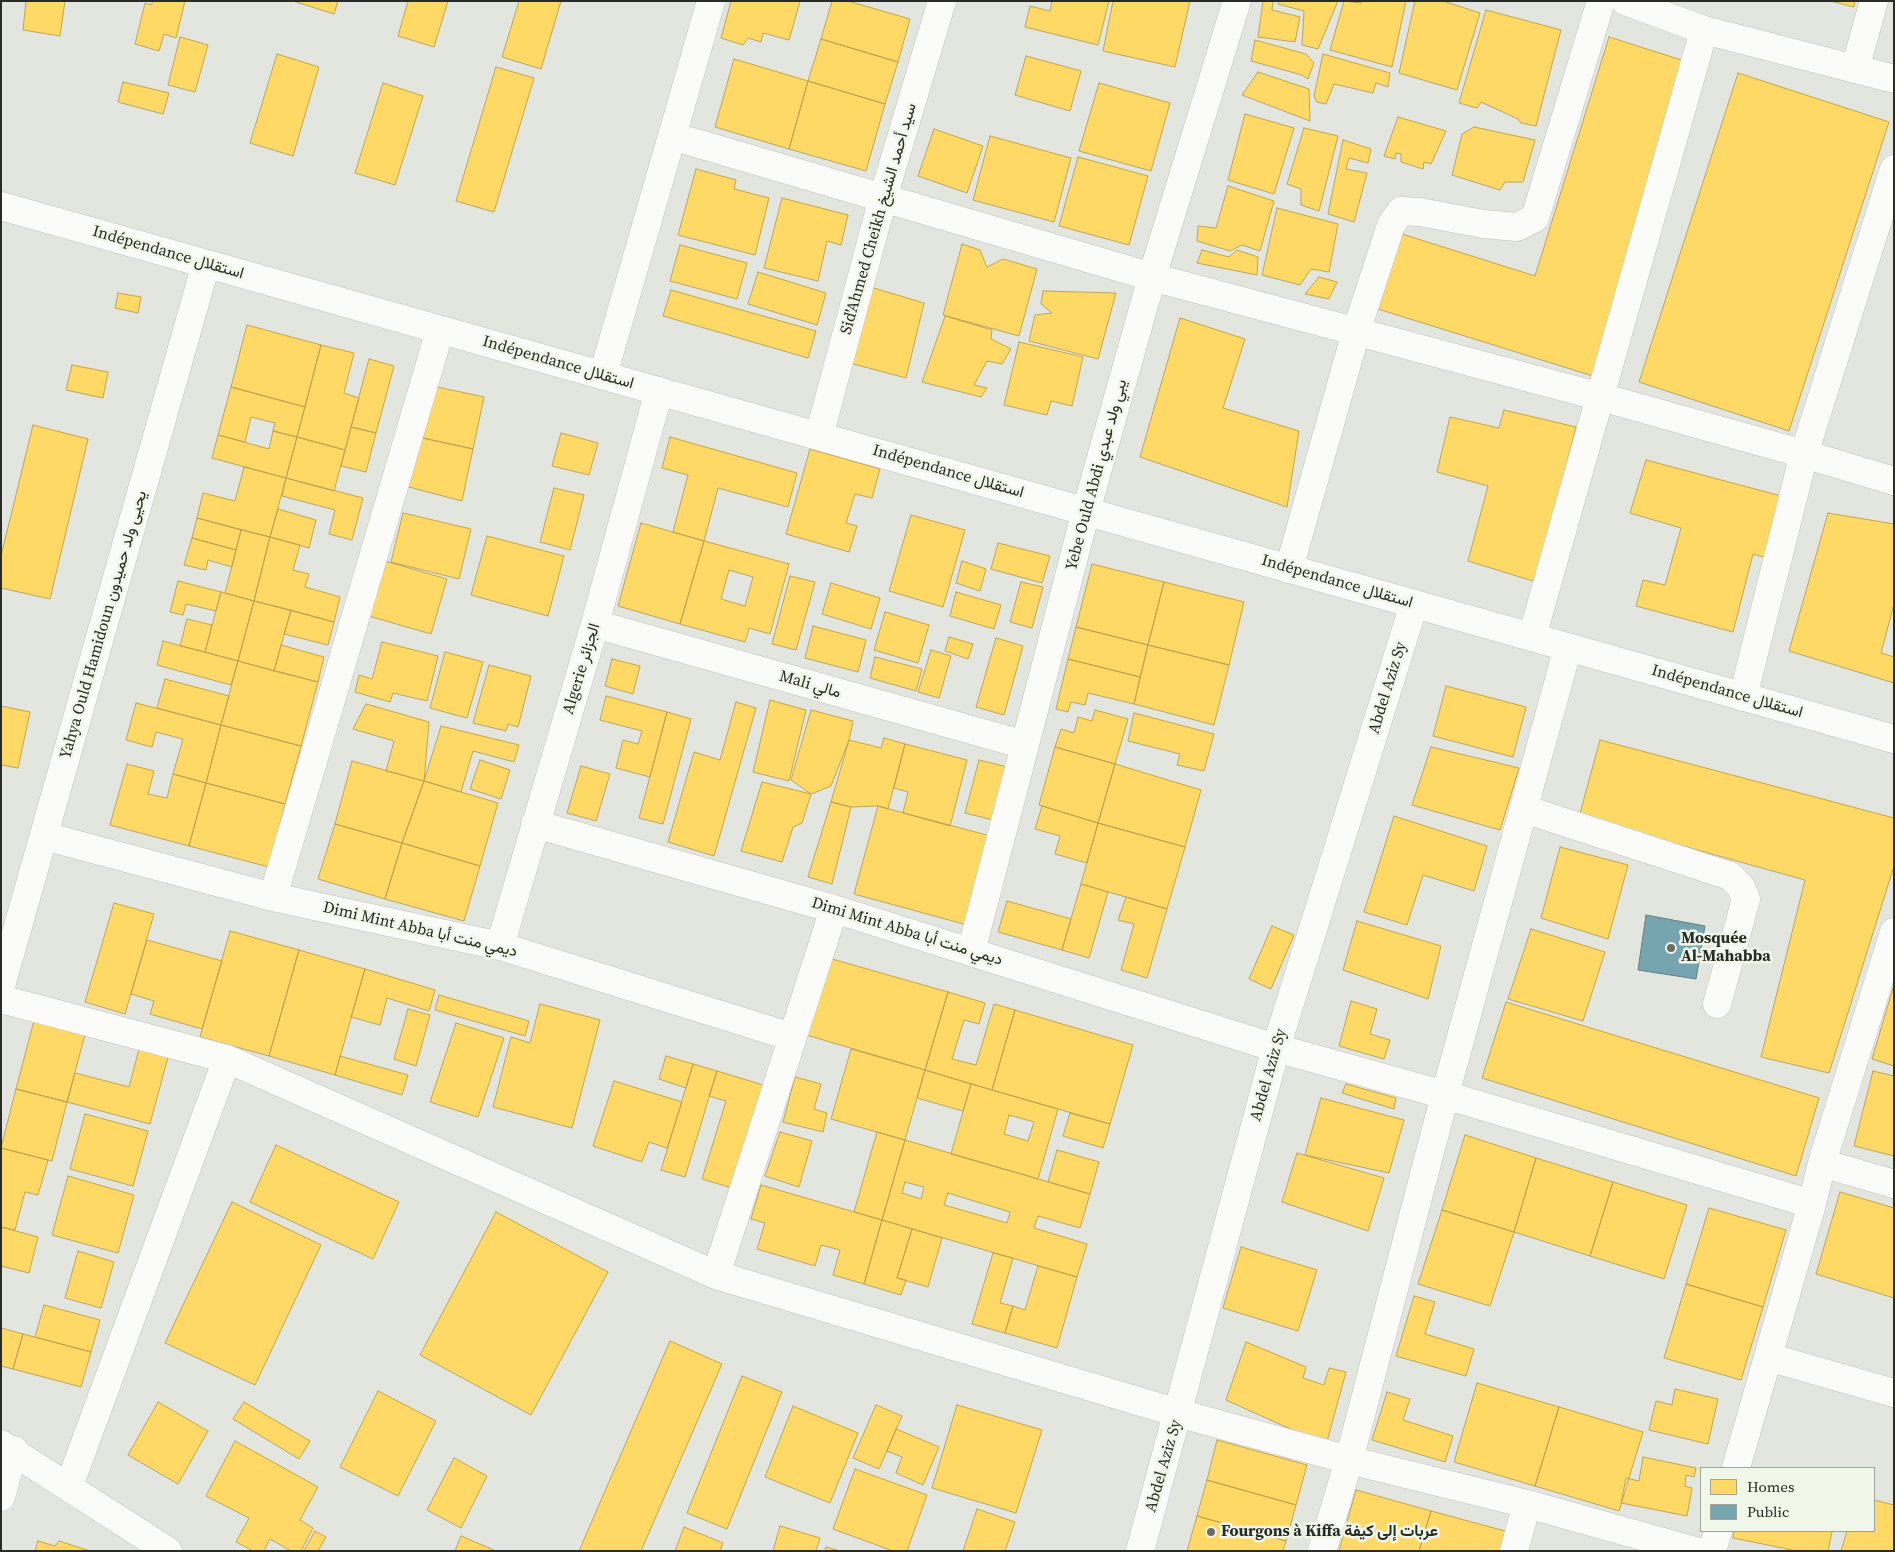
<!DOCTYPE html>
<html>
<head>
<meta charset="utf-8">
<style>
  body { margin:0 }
  #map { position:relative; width:1895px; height:1552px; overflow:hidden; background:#e3e6de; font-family:"Source Serif 4",serif }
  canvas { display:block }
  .frame { position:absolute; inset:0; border:2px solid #292b26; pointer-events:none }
  .legend { position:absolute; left:1700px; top:1467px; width:175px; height:65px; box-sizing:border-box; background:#f0f7e9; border:1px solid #a0a59b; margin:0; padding:6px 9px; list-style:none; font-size:15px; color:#292b26 }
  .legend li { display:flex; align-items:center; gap:10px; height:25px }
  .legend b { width:25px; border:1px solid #a0a59b }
</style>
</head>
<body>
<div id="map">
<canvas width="1895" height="1552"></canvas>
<div class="frame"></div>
<ul class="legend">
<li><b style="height:14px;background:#ffd966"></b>Homes</li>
<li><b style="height:14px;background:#76a5af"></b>Public</li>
</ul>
</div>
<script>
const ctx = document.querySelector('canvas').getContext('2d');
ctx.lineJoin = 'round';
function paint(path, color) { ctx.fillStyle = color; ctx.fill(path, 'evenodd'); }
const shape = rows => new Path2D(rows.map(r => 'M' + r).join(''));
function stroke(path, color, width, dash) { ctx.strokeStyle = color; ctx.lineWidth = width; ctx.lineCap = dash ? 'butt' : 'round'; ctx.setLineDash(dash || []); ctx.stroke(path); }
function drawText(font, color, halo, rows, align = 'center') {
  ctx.font = font + ' "Source Serif 4",Vazirmatn,serif'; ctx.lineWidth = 5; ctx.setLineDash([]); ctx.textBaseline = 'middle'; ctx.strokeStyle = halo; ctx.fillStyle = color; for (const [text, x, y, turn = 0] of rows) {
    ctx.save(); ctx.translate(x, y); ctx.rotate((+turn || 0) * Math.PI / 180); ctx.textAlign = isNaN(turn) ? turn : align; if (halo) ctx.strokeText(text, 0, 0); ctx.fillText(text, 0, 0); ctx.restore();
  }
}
const homes = shape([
  [26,1,65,1,60,36,23,30,26,1],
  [153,1,185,1,176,38,164,34,159,51,135,44,145,3,151,5,153,1],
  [293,1,338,1,334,14,293,1],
  [408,1,448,1,434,47,398,36,408,1],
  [519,1,561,1,541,69,502,57,519,1],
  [731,1,800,1,789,40,763,33,761,42,748,38,743,45,721,38,731,1],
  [832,1,848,1,910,19,898,62,821,39,832,1],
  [1052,1,1109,1,1098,45,1025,27,1030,6,1050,11,1052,1],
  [1113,1,1190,1,1175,67,1103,51,1113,1],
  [1263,1,1273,1,1272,10,1300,17,1295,42,1258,37,1263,1],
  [1279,1,1338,1,1318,49,1302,45,1304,11,1278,4,1279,1],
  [1344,1,1361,3,1362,1,1406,1,1392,67,1330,50,1344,1],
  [1415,1,1443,1,1480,13,1457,90,1399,73,1415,1],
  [1830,1,1855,1,1854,7,1830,1],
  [1486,10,1561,30,1536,126,1521,123,1518,119,1481,102,1477,108,1459,103,1486,10],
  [180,37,208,45,195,92,168,85,180,37],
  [1609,37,1691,63,1593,376,1378,309,1402,234,1535,276,1609,37],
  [821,39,898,62,885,104,808,81,821,39],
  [1255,40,1306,54,1314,63,1308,79,1302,75,1251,61,1255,40],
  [277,54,319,67,293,156,250,143,277,54],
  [1323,54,1390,73,1388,87,1376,83,1373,93,1334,84,1326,104,1317,102,1314,96,1323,54],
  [1026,56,1081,71,1070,111,1015,95,1026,56],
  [734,59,808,81,789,149,715,127,734,59],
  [496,67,534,78,494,212,456,201,496,67],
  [1258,72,1309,89,1310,121,1242,95,1258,72],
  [1738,73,1889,122,1789,431,1639,382,1738,73],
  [808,81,885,104,866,171,789,149,808,81],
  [123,82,169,93,163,114,118,102,123,82],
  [383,83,423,96,395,185,355,173,383,83],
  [1099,83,1170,103,1151,171,1079,151,1099,83],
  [1245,114,1294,128,1274,194,1228,180,1245,114],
  [1398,117,1446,131,1431,164,1424,162,1423,169,1401,162,1401,154,1396,153,1395,159,1384,156,1398,117],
  [1474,127,1535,140,1523,182,1505,182,1500,190,1452,175,1462,134,1474,127],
  [1304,128,1338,136,1319,211,1301,205,1301,189,1287,184,1304,128],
  [934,129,983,146,967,193,918,176,934,129],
  [990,136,1071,158,1054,222,973,200,990,136],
  [1343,140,1371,149,1368,163,1349,158,1346,169,1367,173,1354,222,1328,214,1343,140],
  [1078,157,1148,176,1129,245,1059,226,1078,157],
  [696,169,736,180,734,189,769,198,755,255,678,235,696,169],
  [1228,186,1274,201,1260,251,1242,245,1230,251,1197,241,1198,226,1216,228,1228,186],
  [782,198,848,215,841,245,827,241,818,281,764,268,782,198],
  [1277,208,1338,224,1329,272,1311,269,1300,285,1262,275,1277,208],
  [962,244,980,250,987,267,1003,259,1037,269,1019,336,943,315,962,244],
  [680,245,747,263,737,299,670,281,680,245],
  [1202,250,1229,257,1237,250,1258,257,1257,275,1197,263,1202,250],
  [758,272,826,293,817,325,748,304,758,272],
  [1319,277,1337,282,1329,299,1305,294,1319,277],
  [867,286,924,303,906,378,846,362,867,286],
  [671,290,816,331,808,358,663,316,671,290],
  [1043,291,1116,293,1098,359,1029,341,1035,315,1052,313,1041,304,1043,291],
  [118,293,141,297,138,313,115,308,118,293],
  [945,316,992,330,991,339,1011,349,1002,364,987,361,974,385,987,388,981,397,922,382,945,316],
  [1180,318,1245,339,1223,408,1299,431,1287,507,1140,457,1180,318],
  [247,325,321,345,305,407,231,387,247,325],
  [1019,342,1083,357,1072,406,1051,401,1047,415,1004,405,1019,342],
  [321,345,354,353,344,393,359,398,345,450,297,437,321,345],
  [369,359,394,366,376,433,351,427,369,359],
  [72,365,108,372,103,398,66,390,72,365],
  [428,385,484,397,473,449,418,437,428,385],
  [231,387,305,407,297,437,273,431,275,423,251,417,245,442,218,435,231,387],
  [1504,410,1576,427,1536,582,1468,561,1488,486,1437,472,1450,417,1499,428,1504,410],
  [33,425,88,439,50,599,1,588,1,556,33,425],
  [351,427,376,433,366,472,341,466,351,427],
  [273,431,297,437,286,478,212,458,218,435,269,449,273,431],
  [561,433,598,443,589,475,552,466,561,433],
  [297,437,345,450,334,491,286,478,297,437],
  [418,437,473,449,462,501,405,486,418,437],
  [670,437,797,473,788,507,718,488,704,541,673,532,688,475,662,468,670,437],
  [810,449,880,469,872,498,855,494,846,523,857,526,849,552,786,534,810,449],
  [1646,460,1785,497,1770,559,1753,554,1733,632,1636,606,1643,580,1665,585,1681,528,1630,513,1646,460],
  [244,467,286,478,270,537,197,518,203,493,235,501,244,467],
  [286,478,363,498,352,540,329,534,335,510,282,496,286,478],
  [554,488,584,495,570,550,540,542,554,488],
  [278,509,316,520,309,548,270,537,278,509],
  [403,513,471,529,459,579,391,562,403,513],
  [1828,513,1894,524,1894,604,1881,653,1894,657,1894,683,1789,651,1828,513],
  [911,515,965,530,943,607,889,591,911,515],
  [197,518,241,530,236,550,192,538,197,518],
  [641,523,704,541,680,624,618,606,641,523],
  [241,530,270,537,254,601,225,593,241,530],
  [487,536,564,556,548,616,471,595,487,536],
  [270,537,300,545,293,570,309,574,305,587,340,597,334,622,254,601,270,537],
  [192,538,236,550,232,567,208,560,206,570,184,565,192,538],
  [704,541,789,564,770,634,749,628,745,642,680,624,704,541],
  [729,570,753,577,745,606,721,599,729,570],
  [998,543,1050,556,1042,583,991,569,998,543],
  [378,559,447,579,431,634,362,614,378,559],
  [962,561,986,569,980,591,956,583,962,561],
  [1092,564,1164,582,1148,645,1076,627,1092,564],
  [790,576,815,582,796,650,772,644,790,576],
  [178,581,221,592,216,611,186,604,183,615,170,612,178,581],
  [1021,582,1043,587,1032,628,1010,622,1021,582],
  [1164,582,1244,602,1229,665,1148,645,1164,582],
  [831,583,880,598,871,629,822,614,831,583],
  [221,592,254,601,238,661,205,652,221,592],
  [956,592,1001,605,994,629,950,616,956,592],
  [254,601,291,610,274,671,238,661,254,601],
  [291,610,334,622,328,645,284,634,291,610],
  [885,612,929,625,918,663,874,650,885,612],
  [187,619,212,625,205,652,180,646,187,619],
  [813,626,866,640,858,672,805,658,813,626],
  [1076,627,1148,645,1140,677,1068,659,1076,627],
  [949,637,973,644,968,659,945,651,949,637],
  [996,638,1023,646,1004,715,976,707,996,638],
  [163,641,238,661,231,685,157,665,163,641],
  [382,642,438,656,427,701,393,693,390,702,355,692,359,675,372,679,382,642],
  [281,645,324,657,318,682,274,671,281,645],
  [1148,645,1229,665,1214,725,1134,704,1148,645],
  [931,650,951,656,939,698,918,692,931,650],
  [445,652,483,662,467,718,430,708,445,652],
  [875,657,922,669,916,691,870,678,875,657],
  [612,659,640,666,633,694,605,686,612,659],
  [1068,659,1140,677,1134,704,1088,693,1085,705,1071,702,1068,712,1056,709,1068,659],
  [238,661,318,682,301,746,221,725,238,661],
  [489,665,531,676,518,727,508,724,506,731,473,723,489,665],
  [165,679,229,696,221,725,157,708,165,679],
  [1446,686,1526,707,1513,757,1433,736,1446,686],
  [606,696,667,712,650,777,616,768,623,740,638,744,642,731,600,720,606,696],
  [770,700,806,710,789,781,753,772,770,700],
  [736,702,756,708,714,856,668,842,694,752,720,760,736,702],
  [136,703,221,725,206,783,173,774,183,739,156,732,152,747,126,740,136,703],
  [366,704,429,722,424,781,386,771,394,741,353,729,366,704],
  [1,706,30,712,18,768,1,765,1,706],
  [811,710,853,721,849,740,831,786,811,794,791,780,811,710],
  [1095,710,1128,719,1115,764,1055,747,1061,729,1074,733,1078,717,1092,721,1095,710],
  [667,712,691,719,663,824,639,818,667,712],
  [1134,713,1214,734,1204,771,1177,765,1180,754,1128,741,1134,713],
  [221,725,301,746,285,804,206,783,221,725],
  [441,726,519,745,514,762,473,751,461,792,424,781,441,726],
  [884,738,905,744,888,809,878,806,851,807,831,802,849,740,881,748,884,738],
  [1600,740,1894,818,1894,866,1829,1073,1761,1057,1805,880,1579,817,1600,740],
  [905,744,967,760,950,826,903,813,908,792,894,788,905,744],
  [1055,747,1115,764,1098,823,1039,805,1055,747],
  [1431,747,1519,768,1500,830,1412,805,1431,747],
  [480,760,510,770,501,799,470,789,480,760],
  [979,760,1007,767,993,820,965,813,979,760],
  [352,761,424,781,402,843,335,824,352,761],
  [127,764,154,771,148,794,167,798,173,774,206,783,189,846,110,825,127,764],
  [1115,764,1201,790,1185,847,1098,823,1115,764],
  [581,766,610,774,596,821,567,813,581,766],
  [424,781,498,803,480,866,402,843,424,781],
  [762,782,811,794,802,823,793,827,782,862,741,851,762,782],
  [206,783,285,804,269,867,189,846,206,783],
  [831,802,851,807,832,884,808,877,831,802],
  [878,806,994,837,971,926,854,894,878,806],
  [1042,806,1098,823,1087,863,1055,854,1060,836,1035,829,1042,806],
  [1394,816,1487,846,1474,891,1423,875,1407,925,1364,912,1394,816],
  [1098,823,1185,847,1167,909,1081,884,1098,823],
  [335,824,402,843,385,899,318,879,335,824],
  [402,843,480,866,464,921,385,899,402,843],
  [1560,847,1628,865,1608,939,1541,918,1560,847],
  [1081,884,1108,892,1089,958,1062,950,1081,884],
  [1126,897,1167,909,1147,978,1121,970,1134,924,1118,920,1126,897],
  [1007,901,1071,919,1062,950,998,932,1007,901],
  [114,903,154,914,125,1014,85,1002,114,903],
  [1357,921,1441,946,1428,999,1343,970,1357,921],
  [1272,926,1294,935,1271,989,1249,979,1272,926],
  [1531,929,1605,952,1583,1021,1508,999,1531,929],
  [230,931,299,950,269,1056,200,1037,230,931],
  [147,940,222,961,202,1029,150,1014,154,1001,131,994,147,940],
  [299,950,365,969,335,1075,269,1056,299,950],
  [825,957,948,992,925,1070,803,1034,825,957],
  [365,969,435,990,429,1011,387,998,380,1025,351,1017,365,969],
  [1894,985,1894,1066,1872,1059,1894,985],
  [948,992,985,1003,979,1024,964,1020,952,1059,976,1065,994,1004,1015,1010,992,1090,925,1070,948,992],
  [439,995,529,1021,525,1036,435,1010,439,995],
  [1351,1001,1377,1009,1370,1034,1390,1040,1384,1059,1339,1046,1351,1001],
  [1506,1002,1819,1098,1796,1176,1482,1078,1506,1002],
  [540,1004,600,1020,572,1128,493,1107,511,1037,530,1043,540,1004],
  [408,1009,430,1015,416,1066,394,1059,408,1009],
  [1015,1010,1133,1045,1110,1124,992,1090,1015,1010],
  [36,1013,87,1027,67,1102,16,1089,36,1013],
  [456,1023,504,1038,478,1117,430,1102,456,1023],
  [139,1049,168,1057,150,1124,67,1102,75,1073,129,1087,139,1049],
  [851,1049,925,1070,905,1140,831,1119,851,1049],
  [340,1056,408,1075,402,1095,335,1075,340,1056],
  [666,1056,693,1064,686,1088,659,1079,666,1056],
  [693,1064,717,1071,685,1177,661,1170,693,1064],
  [925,1070,971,1084,963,1111,917,1098,925,1070],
  [717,1071,763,1085,732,1188,702,1179,726,1101,709,1096,717,1071],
  [1873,1071,1894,1076,1894,1156,1854,1146,1873,1071],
  [795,1077,821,1084,814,1109,827,1113,823,1132,783,1122,795,1077],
  [614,1081,682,1102,667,1148,649,1142,642,1162,593,1146,614,1081],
  [971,1084,1058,1109,1038,1179,951,1154,971,1084],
  [1009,1115,1034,1122,1028,1141,1004,1134,1009,1115],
  [1346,1084,1396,1098,1394,1109,1342,1093,1346,1084],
  [16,1089,67,1102,52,1161,1,1148,16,1089],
  [1321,1098,1404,1120,1389,1173,1305,1155,1321,1098],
  [1070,1113,1110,1124,1103,1148,1063,1136,1070,1113],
  [85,1114,148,1131,133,1186,70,1169,85,1114],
  [780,1132,812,1141,799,1187,765,1176,780,1132],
  [877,1132,905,1140,882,1220,854,1212,877,1132],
  [1465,1135,1536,1158,1514,1232,1442,1210,1465,1135],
  [905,1140,1090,1194,1080,1228,1038,1216,1034,1228,1087,1244,1077,1277,882,1220,905,1140],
  [905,1182,924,1187,921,1199,902,1193,905,1182],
  [948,1193,1010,1212,1007,1223,944,1205,948,1193],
  [276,1145,399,1202,373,1259,250,1202,276,1145],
  [1,1148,48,1160,38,1195,25,1192,15,1230,1,1227,1,1148],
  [1057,1150,1099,1162,1090,1194,1048,1182,1057,1150],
  [1297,1153,1384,1178,1368,1231,1282,1202,1297,1153],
  [1536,1158,1613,1182,1590,1256,1514,1232,1536,1158],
  [68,1176,134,1195,118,1253,52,1235,68,1176],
  [1613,1182,1687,1205,1664,1279,1590,1256,1613,1182],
  [761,1185,882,1220,864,1284,833,1275,840,1250,821,1245,815,1266,757,1249,765,1223,751,1219,761,1185],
  [1840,1192,1894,1208,1894,1298,1816,1274,1840,1192],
  [232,1202,321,1245,255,1385,165,1343,232,1202],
  [1709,1208,1786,1230,1763,1307,1686,1284,1709,1208],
  [1442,1210,1514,1232,1490,1306,1418,1284,1442,1210],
  [496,1212,608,1272,531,1415,420,1355,496,1212],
  [882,1220,912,1229,897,1278,906,1280,901,1295,864,1284,882,1220],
  [1,1227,38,1237,29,1273,1,1266,1,1227],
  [912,1229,942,1238,928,1287,897,1278,912,1229],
  [1241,1247,1317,1270,1298,1331,1223,1308,1241,1247],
  [78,1251,114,1262,101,1308,65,1298,78,1251],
  [993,1253,1013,1258,1000,1303,1013,1306,1005,1333,972,1324,993,1253],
  [1038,1266,1077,1277,1057,1348,1005,1333,1013,1306,1025,1310,1038,1266],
  [1686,1284,1763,1307,1741,1380,1664,1358,1686,1284],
  [1414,1296,1435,1302,1425,1334,1474,1349,1466,1376,1396,1356,1414,1296],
  [44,1305,100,1320,91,1352,35,1337,44,1305],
  [1,1328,23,1334,13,1369,1,1366,1,1328],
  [23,1334,91,1352,81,1387,13,1369,23,1334],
  [670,1341,722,1364,641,1551,579,1551,670,1341],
  [1246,1342,1306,1367,1303,1378,1324,1385,1329,1368,1346,1372,1326,1445,1226,1400,1246,1342],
  [742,1376,782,1392,727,1529,687,1513,742,1376],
  [1477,1383,1559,1407,1535,1486,1454,1462,1477,1383],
  [1675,1389,1718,1399,1708,1444,1649,1430,1656,1401,1672,1405,1675,1389],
  [378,1391,436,1421,398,1496,340,1467,378,1391],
  [1387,1392,1410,1399,1403,1420,1453,1436,1445,1462,1372,1440,1387,1392],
  [158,1402,208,1431,178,1484,128,1455,158,1402],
  [244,1402,310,1441,299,1459,233,1419,244,1402],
  [876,1405,902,1416,879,1469,853,1458,876,1405],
  [957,1405,1042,1430,1016,1513,932,1488,957,1405],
  [793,1406,858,1433,830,1503,765,1477,793,1406],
  [1559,1407,1643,1432,1619,1511,1535,1486,1559,1407],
  [896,1429,939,1447,923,1485,896,1473,902,1457,887,1451,896,1429],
  [1217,1440,1307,1465,1296,1505,1207,1480,1217,1440],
  [235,1441,318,1487,300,1520,313,1528,301,1551,291,1551,270,1539,264,1551,253,1551,236,1542,249,1518,206,1496,235,1441],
  [1643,1457,1696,1468,1694,1477,1686,1475,1685,1486,1692,1488,1687,1516,1621,1503,1626,1478,1639,1481,1643,1457],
  [454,1458,487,1476,461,1528,427,1510,454,1458],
  [855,1469,927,1495,907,1551,893,1551,833,1529,855,1469],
  [1207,1480,1296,1505,1286,1541,1197,1516,1207,1480],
  [1356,1490,1431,1511,1419,1551,1339,1551,1356,1490],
  [1874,1500,1894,1505,1894,1551,1841,1551,1847,1531,1874,1531,1874,1500],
  [977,1509,1015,1522,1005,1551,963,1551,977,1509],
  [1431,1511,1505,1531,1500,1551,1419,1551,1431,1511],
  [1197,1516,1286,1541,1283,1551,1187,1551,1197,1516],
  [780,1526,820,1538,816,1551,773,1551,780,1526],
  [684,1527,723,1543,720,1551,675,1551,684,1527],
  [315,1531,326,1537,318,1551,304,1551,315,1531],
  [1734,1531,1832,1531,1828,1551,1797,1551,1733,1538,1734,1531],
  [461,1536,496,1551,455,1551,461,1536],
  [38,1541,55,1546,59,1541,90,1551,35,1551,38,1541],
  [826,1547,840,1551,825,1551,826,1547]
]);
paint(homes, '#ffd966');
stroke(homes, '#bfa553', 1);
const public = shape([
  [1646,915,1705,926,1696,979,1638,970,1646,915]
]);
paint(public, '#76a5af');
stroke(public, '#5f8086', 1);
const street = shape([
  [1625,1,1704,30,1894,79],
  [1855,69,1874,1],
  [672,136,1152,277,1601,397,1804,454,1894,481],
  [603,375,711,1],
  [819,436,883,198,942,1],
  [1289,569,1356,332,1391,225,1401,211,1420,212,1483,224,1517,227,1535,218,1601,1],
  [595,624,1025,745],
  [1532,637,1704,30],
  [1743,697,1804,454,1894,169],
  [1524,809,1730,876,1741,887,1746,899,1717,1004],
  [535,824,834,909,1276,1048,1445,1095,1812,1204],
  [44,836,273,897,500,946,792,1037],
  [273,897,440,330],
  [500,946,595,624,659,391],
  [971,952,1086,511,1152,277,1237,1],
  [1,986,206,264],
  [1,999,227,1059,716,1275,1178,1413,1349,1460,1527,1504,1695,1551],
  [1822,1163,1894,1184],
  [716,1275,834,909],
  [1768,1357,1894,1393],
  [1,1444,168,1551],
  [1736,1468,1812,1204,1822,1163,1894,932],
  [69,1486,227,1059],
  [1,1497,14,1450],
  [1140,1551,1276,1048,1414,604],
  [1322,1551,1349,1460,1445,1095,1568,647],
  [1514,1551,1527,1504],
  [1712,1551,1718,1531]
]);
const secondary = shape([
  [1,206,1894,739]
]);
stroke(street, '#c1c3bd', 29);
stroke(secondary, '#c1c3bd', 29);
stroke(street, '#fbfbfa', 28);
stroke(secondary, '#fbfbfa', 28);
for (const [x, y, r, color] of [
  [1671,948,5,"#6a6c66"],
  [1211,1532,5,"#6a6c66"]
]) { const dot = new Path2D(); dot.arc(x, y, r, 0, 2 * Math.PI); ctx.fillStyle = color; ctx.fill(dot); stroke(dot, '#f0f7e9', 2); }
drawText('16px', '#292b26', '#f0f7e9', [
  ["Sid'Ahmed Cheikh سيد أحمد الشيخ",879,219,-74],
  ["Indépendance استقلال",168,253,16],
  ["Indépendance استقلال",558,363,16],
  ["Indépendance استقلال",948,472,16],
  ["Yebe Ould Abdi يبي ولد عبدي",1097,475,-75],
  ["Indépendance استقلال",1337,582,16],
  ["Yahya Ould Hamidoun يحيى ولد حميدون",104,625,-74],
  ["Algerie الجزائر",582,669,-73],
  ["Mali مالي",810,685,16],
  ["Abdel Aziz Sy",1388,688,-73],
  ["Indépendance استقلال",1727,692,16],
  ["Dimi Mint Abba ديمي منت أبا",420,930,13],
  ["Dimi Mint Abba ديمي منت أبا",907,932,17],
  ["Abdel Aziz Sy",1269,1075,-74],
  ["Abdel Aziz Sy",1164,1466,-74]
]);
drawText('bold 16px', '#292b26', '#f0f7e9', [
  ["Mosquée",1681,939],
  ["Al-Mahabba",1681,957],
  ["Fourgons à Kiffa عربات إلى كيفة",1221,1532]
], 'left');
</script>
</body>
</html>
